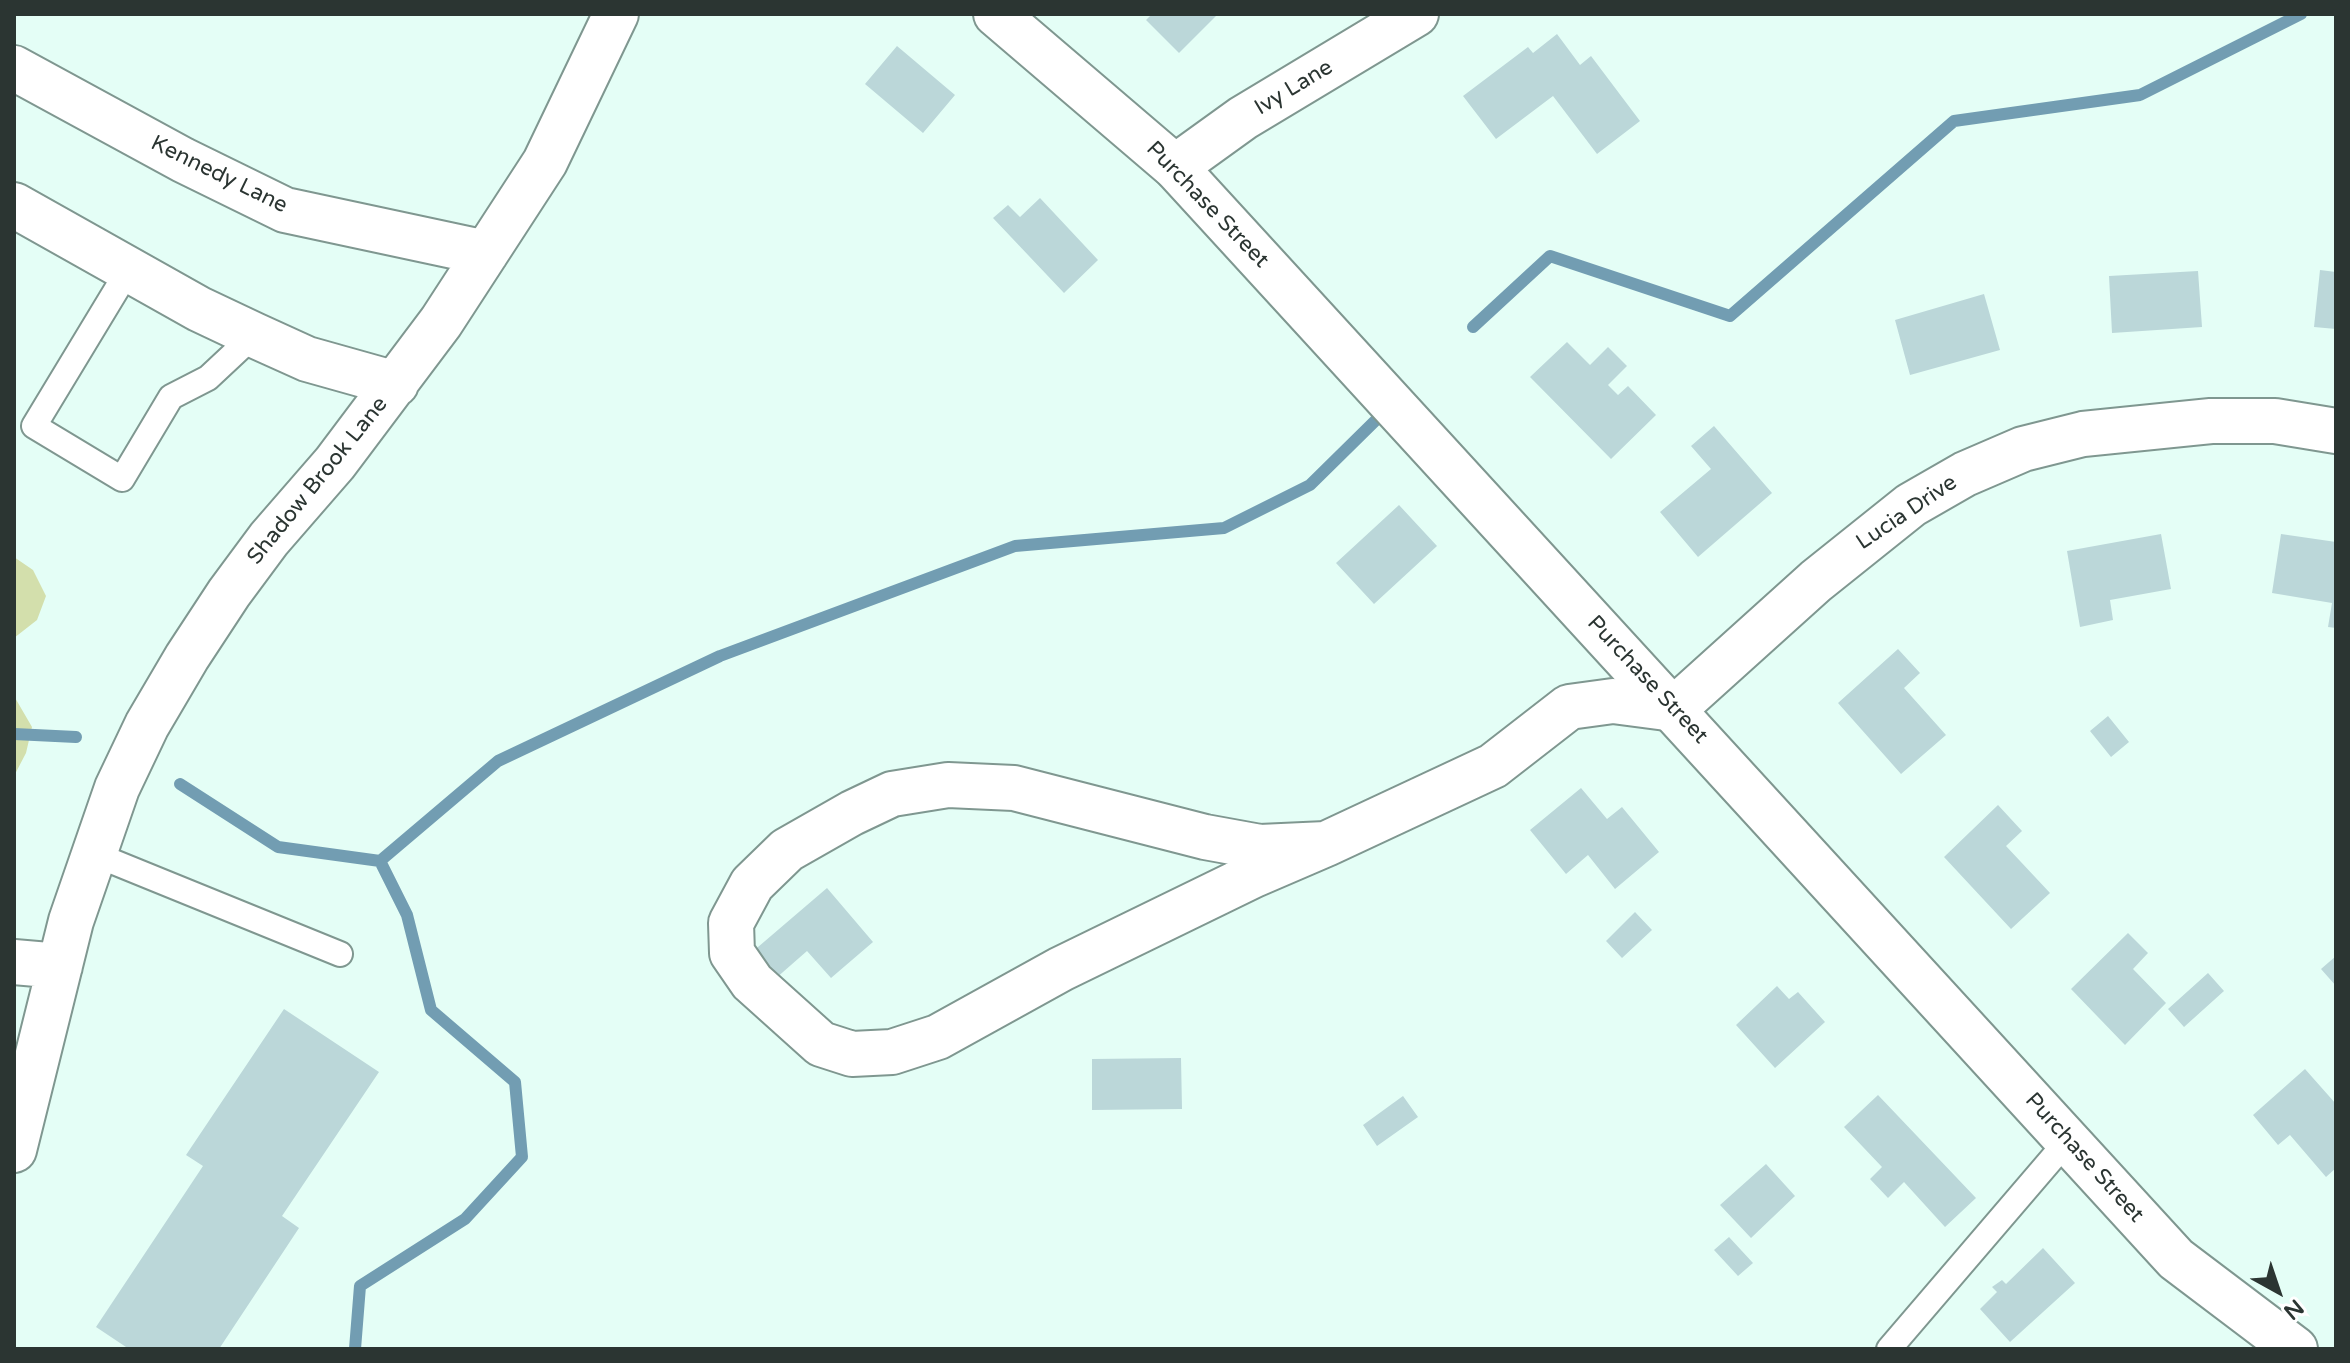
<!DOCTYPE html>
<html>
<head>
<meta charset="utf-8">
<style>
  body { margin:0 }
  #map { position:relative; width:2350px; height:1363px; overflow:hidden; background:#e4fef6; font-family:"Varela Round",sans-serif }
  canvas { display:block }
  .frame { position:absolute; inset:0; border:16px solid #2b3532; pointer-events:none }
  .north { position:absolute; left:2238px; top:1251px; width:80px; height:80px; -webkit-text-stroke:6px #fff; paint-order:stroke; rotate:140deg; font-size:22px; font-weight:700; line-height:32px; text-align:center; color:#2b3532 }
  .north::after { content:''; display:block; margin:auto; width:28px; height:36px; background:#2b3532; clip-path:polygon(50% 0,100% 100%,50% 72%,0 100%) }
</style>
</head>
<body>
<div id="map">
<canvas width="2350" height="1363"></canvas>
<div class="frame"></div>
<div class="north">N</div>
</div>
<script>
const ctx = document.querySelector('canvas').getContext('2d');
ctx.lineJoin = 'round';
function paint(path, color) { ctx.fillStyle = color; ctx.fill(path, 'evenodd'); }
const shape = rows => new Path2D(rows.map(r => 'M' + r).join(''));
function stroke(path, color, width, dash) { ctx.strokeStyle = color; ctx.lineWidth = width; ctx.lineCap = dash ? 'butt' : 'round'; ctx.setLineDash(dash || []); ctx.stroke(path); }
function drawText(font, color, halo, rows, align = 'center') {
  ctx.font = font + ' "Varela Round",sans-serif'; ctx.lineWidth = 7; ctx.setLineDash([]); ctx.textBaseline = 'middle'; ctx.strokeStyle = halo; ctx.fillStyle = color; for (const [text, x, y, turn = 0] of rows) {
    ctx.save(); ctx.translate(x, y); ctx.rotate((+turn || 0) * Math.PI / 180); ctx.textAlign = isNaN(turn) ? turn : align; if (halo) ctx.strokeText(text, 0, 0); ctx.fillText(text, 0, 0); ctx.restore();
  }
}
paint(shape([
  [14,557,33,570,46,596,37,620,14,638],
  [14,696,32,727,26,753,14,776]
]), '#d3dfac');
stroke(shape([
  [1473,327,1550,256,1730,316,1954,121,2140,95,2301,14],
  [14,734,76,737],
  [180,784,278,847,380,861,407,915,431,1010,515,1082,522,1157,465,1219,360,1286,355,1349],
  [380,861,498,761,720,656,1015,546,1224,528,1310,485,1376,420]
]), '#729db2', 12);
paint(shape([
  [1152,14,1218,14,1179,53,1146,20],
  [1557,34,1580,65,1591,56,1640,121,1597,154,1553,96,1496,139,1463,96,1528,47,1533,53],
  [897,46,955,95,923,133,865,84],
  [1040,198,1098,260,1064,293,993,218,1008,205,1020,217],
  [2320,270,2336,272,2336,329,2314,327],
  [2198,271,2202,327,2112,333,2109,276],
  [1984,294,2000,350,1910,375,1895,320],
  [1567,342,1590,365,1608,347,1627,366,1608,385,1618,395,1628,386,1656,415,1611,459,1530,377],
  [1714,426,1772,493,1698,557,1660,512,1711,469,1691,446],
  [1399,505,1437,546,1374,604,1336,563],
  [2161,534,2171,589,2110,600,2113,620,2080,627,2067,551],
  [2281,534,2336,542,2336,628,2328,627,2332,603,2272,593],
  [1898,649,1920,673,1904,688,1946,735,1901,774,1838,703],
  [2108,716,2129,742,2111,757,2090,731],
  [1581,788,1607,819,1622,807,1659,852,1615,889,1588,855,1566,874,1530,830],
  [1998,805,2022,831,2006,846,2050,893,2011,929,1944,857],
  [827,888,873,942,831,978,807,951,767,986,744,959],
  [1635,912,1652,930,1622,958,1606,941],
  [2128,933,2148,953,2133,969,2166,1003,2125,1045,2071,989],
  [2336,956,2336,986,2321,969],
  [2208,973,2224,991,2184,1027,2168,1009],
  [1777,986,1789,999,1798,992,1825,1022,1775,1068,1736,1025],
  [284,1009,379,1072,282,1216,299,1228,219,1349,129,1349,96,1327,203,1166,186,1155],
  [1181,1058,1182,1109,1092,1110,1092,1059],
  [2305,1069,2336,1104,2336,1168,2326,1177,2290,1135,2278,1145,2253,1115],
  [1878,1095,1976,1198,1945,1227,1904,1182,1888,1198,1870,1179,1882,1167,1844,1127],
  [1403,1096,1418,1117,1377,1146,1363,1125],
  [1766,1164,1795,1196,1751,1238,1720,1205],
  [1729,1237,1753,1263,1738,1276,1714,1250],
  [2043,1248,2075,1283,2010,1342,1980,1309,1997,1292,1992,1287,2002,1280,2006,1284]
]), '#bbd7d9');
const service = shape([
  [129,269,34,426,122,479,171,397,208,378,254,335],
  [94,854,340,954],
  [1889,1349,2068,1140]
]);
const minor = shape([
  [14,68,183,160,285,210,486,253],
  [1175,167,1243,118,1416,14],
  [14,205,199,309,254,335,307,359,396,384],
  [1326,844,1254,875,1061,969,938,1037,892,1052,852,1054,821,1044,752,982,732,953,731,923,752,884,787,850,852,813,892,794,948,785,1014,788,1205,837,1260,847,1326,844,1493,766,1569,707,1613,701,1674,709,1816,581,1911,505,1965,474,2023,449,2083,434,2211,421,2275,421,2336,431],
  [14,962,60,966],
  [14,1150,71,921,117,788,147,725,187,657,229,593,269,539,335,463,441,322,545,162,616,14]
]);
const secondary = shape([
  [996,14,1175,167,2176,1259,2295,1349]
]);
stroke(service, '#7f9790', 28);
stroke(minor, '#7f9790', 48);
stroke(secondary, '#7f9790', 48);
stroke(service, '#fff', 24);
stroke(minor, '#fff', 44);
stroke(secondary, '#fff', 44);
drawText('22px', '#2b3532', '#fff', [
  ["Ivy Lane",1294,88,-31],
  ["Kennedy Lane",219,175,26],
  ["Purchase Street",1207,205,46],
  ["Shadow Brook Lane",318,481,-51],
  ["Lucia Drive",1907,513,-34],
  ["Purchase Street",1647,680,47],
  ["Purchase Street",2084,1158,48]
]);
</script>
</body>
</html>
